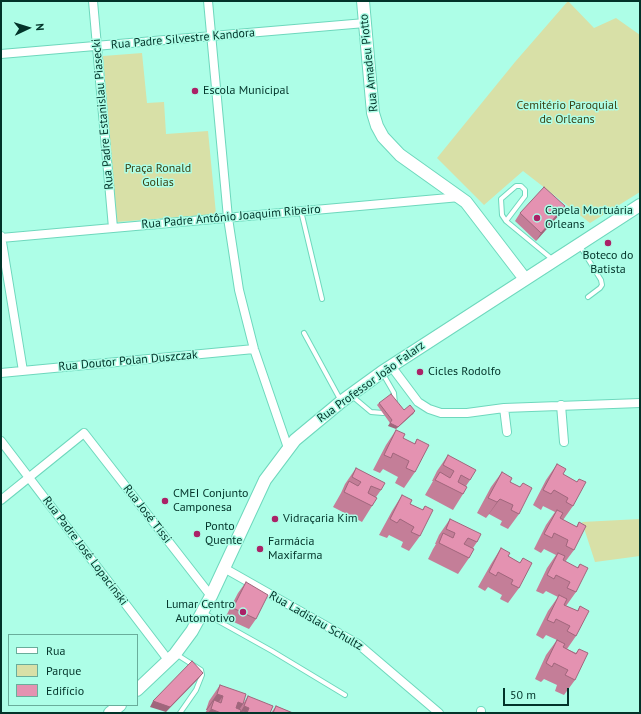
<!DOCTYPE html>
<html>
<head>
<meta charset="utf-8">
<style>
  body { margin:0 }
  #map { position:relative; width:641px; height:714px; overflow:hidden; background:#adfee7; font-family:"PT Sans",sans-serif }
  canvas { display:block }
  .frame { position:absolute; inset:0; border:2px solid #023329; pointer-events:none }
  .legend { position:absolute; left:8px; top:634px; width:130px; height:72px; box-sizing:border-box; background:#adfee7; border:1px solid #69ad9b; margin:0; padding:5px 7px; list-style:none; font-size:12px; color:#023329 }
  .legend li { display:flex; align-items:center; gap:8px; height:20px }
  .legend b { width:20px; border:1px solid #69ad9b }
  .north { position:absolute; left:8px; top:8px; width:40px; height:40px; -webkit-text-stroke:3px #adfee7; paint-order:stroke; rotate:86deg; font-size:11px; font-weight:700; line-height:16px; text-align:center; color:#023329 }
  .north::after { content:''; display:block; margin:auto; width:14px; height:18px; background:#023329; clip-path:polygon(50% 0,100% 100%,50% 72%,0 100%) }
  .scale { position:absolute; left:503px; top:688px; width:66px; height:18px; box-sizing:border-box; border:2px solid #023329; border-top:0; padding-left:5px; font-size:12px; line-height:14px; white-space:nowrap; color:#023329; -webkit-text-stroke:3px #adfee7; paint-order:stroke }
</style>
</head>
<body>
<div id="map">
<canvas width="641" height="714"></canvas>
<div class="frame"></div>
<ul class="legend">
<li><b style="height:5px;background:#fff"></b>Rua</li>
<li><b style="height:11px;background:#d8e0a7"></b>Parque</li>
<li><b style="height:11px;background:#e492b1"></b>Edifício</li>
</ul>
<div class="north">N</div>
<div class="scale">50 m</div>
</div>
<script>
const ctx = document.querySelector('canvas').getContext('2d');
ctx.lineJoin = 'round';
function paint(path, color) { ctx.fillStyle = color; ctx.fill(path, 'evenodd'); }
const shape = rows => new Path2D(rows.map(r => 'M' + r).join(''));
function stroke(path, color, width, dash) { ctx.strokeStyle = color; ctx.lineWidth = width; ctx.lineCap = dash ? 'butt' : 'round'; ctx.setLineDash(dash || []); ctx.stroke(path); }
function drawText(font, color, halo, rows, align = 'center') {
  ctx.font = font + ' "PT Sans",sans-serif'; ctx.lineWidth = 3; ctx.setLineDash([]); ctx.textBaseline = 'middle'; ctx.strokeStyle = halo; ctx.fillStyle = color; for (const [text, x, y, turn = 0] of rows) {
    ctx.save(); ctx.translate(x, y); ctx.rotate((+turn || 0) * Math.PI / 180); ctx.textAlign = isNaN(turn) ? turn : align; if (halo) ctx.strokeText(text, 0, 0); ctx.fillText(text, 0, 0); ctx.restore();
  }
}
paint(shape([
  [568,1,594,28,616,18,640,35,640,192,590,223,523,171,484,205,437,158,515,62],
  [142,53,147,103,164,102,166,134,208,131,216,214,117,222,103,56],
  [640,519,640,556,595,562,582,522]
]), '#d8e0a7');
const lane = shape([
  [301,211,322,299],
  [506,221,525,196,525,190,521,186,516,186,501,199,502,215,506,221,552,259],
  [580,246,601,280,602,285,600,288,588,297],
  [304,333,341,401],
  [383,374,394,393,395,404],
  [352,396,371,412,383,413],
  [204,613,272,651,345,695],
  [176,654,201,670,202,675,196,690,180,713]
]);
const street = shape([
  [93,1,113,228],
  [208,1,228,218,239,290,254,349,288,448],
  [1,54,365,23],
  [1,236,23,371],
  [1,238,460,197],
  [391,366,418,402,429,409,441,413,467,413,504,408,640,403],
  [1,373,254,349],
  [561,405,564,442],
  [504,408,507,432],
  [1,441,169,661],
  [1,500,84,433,211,596],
  [224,568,358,644,439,713],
  [481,713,481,711]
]);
const secondary = shape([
  [363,1,373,113,377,126,383,137,400,155,466,202,525,279],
  [137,690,175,654,192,631,211,596,265,480,295,440,342,401,382,372,640,205],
  [110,713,120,705]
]);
stroke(lane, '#6ed8bd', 6);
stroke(street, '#6ed8bd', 10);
stroke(secondary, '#6ed8bd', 14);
stroke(lane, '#fff', 4);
stroke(street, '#fff', 8);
stroke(secondary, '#fff', 12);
paint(shape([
  [520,213,560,214,536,241,515,221],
  [379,403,404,410,415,411,413,414,388,426,390,423,377,405],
  [396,430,403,438,414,444,417,439,415,472,404,488,395,483,398,477,383,469,380,473,373,470,386,445],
  [448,455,470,480,466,486,463,494,453,510,425,495,433,481,432,481,437,471],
  [557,464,563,474,577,482,579,479,573,506,563,520,576,527,579,522,574,550,565,562,577,568,580,564,576,592,566,606,577,611,580,606,576,636,567,649,576,653,579,649,575,680,564,695,555,691,557,685,544,679,541,682,535,679,546,655,557,640,546,635,543,639,536,635,548,611,558,597,546,591,543,594,536,591,547,568,556,555,544,549,541,553,534,549,546,525,555,512,543,506,541,510,533,505,546,480],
  [356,468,381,490,376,497,372,506,362,522,333,507,341,493,345,484],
  [502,472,510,482,520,487,523,483,519,514,508,529,500,525,502,521,489,514,486,518,477,513,491,487],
  [402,495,410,504,422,510,425,506,420,536,409,551,401,547,403,542,389,535,387,538,379,535,392,511],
  [450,519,477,542,473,548,469,558,458,574,428,559,433,549,436,544,435,544,439,535],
  [501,548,508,556,520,563,523,558,519,588,508,603,500,599,502,595,488,587,485,591,478,587,491,564],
  [246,582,256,619,249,629,225,618,238,593],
  [220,685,243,704,248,696,270,713,205,713,207,710,206,710,209,701],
  [276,706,293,713,271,713]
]), '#c47e98');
paint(shape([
  [565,206,560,214,536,241,541,233],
  [415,411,413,414,396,429,388,426,390,423],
  [500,499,489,514,486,518,497,502],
  [203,673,199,678,166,712,150,707,153,701],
  [217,694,223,696,213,710,221,713,208,713,211,709,214,700,207,710,206,710],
  [238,702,243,704,237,713,230,713],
  [244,706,249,708,246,713,243,711,242,713,240,713]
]), '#a0667c');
const building = shape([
  [544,187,565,206,541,233,520,213,544,187],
  [391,394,404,410,410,405,415,411,398,427,390,423,392,420,379,403,391,394],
  [396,430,405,434,403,438,415,444,417,439,429,445,415,472,406,468,409,461,393,453,391,458,384,455,396,430],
  [448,455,476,470,470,480,461,475,458,482,467,487,463,494,435,480,440,472,450,478,454,471,443,465,448,455],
  [557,464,566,469,563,474,577,482,579,479,586,482,573,506,566,502,568,498,554,490,551,494,543,490,557,464],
  [356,468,385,483,381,490,371,486,368,493,377,498,372,506,344,492,349,481,358,486,361,482,352,477,356,468],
  [502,472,512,478,510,482,520,487,523,483,532,488,519,514,511,510,513,505,500,499,497,502,488,498,502,472],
  [402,495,412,500,410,504,423,510,425,506,433,510,420,536,411,532,414,527,400,519,397,523,390,519,402,495],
  [557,510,563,513,560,518,577,527,579,522,586,526,574,550,566,546,568,540,554,533,552,538,544,534,557,510],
  [450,519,481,534,477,542,468,538,464,544,474,549,469,558,439,543,443,533,453,538,455,533,446,529,450,519],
  [501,548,510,553,508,556,520,563,523,558,532,563,519,588,511,584,513,580,498,572,496,576,489,572,501,548],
  [558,553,565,556,563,560,578,568,580,564,588,568,576,592,567,588,570,582,556,575,554,579,547,575,558,553],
  [246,582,268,595,256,619,233,608,246,582],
  [559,595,567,599,564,605,578,611,580,606,589,611,576,636,567,631,570,626,556,619,554,623,547,620,559,595],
  [557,640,565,644,563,647,576,654,579,649,588,653,575,680,565,675,568,670,554,663,552,667,546,663,557,640],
  [192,661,203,673,170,707,153,701,192,661],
  [220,685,246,694,243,704,238,702,236,708,241,710,240,713,221,713,211,709,214,700,221,703,223,696,217,694,220,685],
  [248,696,273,706,270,713,242,713,243,711,247,713,249,708,244,706,248,696],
  [276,706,293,713,273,713,276,706]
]);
paint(building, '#e492b1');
stroke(building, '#a0667c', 1);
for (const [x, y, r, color] of [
  [195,91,4,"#aa2267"],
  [537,218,4,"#aa2267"],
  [608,243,4,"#aa2267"],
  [420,372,4,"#aa2267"],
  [165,501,4,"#aa2267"],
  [275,519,4,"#aa2267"],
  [197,534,4,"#aa2267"],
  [260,549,4,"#aa2267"],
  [243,612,4,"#aa2267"]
]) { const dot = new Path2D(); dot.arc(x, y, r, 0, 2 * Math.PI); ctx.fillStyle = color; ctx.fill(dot); stroke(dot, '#adfee7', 1.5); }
drawText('12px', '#023329', '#adfee7', [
  ["Rua Padre Silvestre Kandora",183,39,-5],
  ["Rua Amadeu Piotto",369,63,-96],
  ["Rua Padre Estanislau Piasecki",103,114,-95],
  ["Rua Padre Antônio Joaquim Ribeiro",231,217,-5],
  ["Rua Doutor Polan Duszczak",128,361,-5],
  ["Rua Professor João Falarz",371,382,-36],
  ["Rua José Tissi",147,514,52],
  ["Rua Padre José Lopacinski",85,551,53],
  ["Rua Ladislau Schultz",316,621,30]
]);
drawText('12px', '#023329', '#adfee7', [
  ["Escola Municipal",203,91],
  ["Capela Mortuária",545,211],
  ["Orleans",545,225],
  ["Boteco do",608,256,"center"],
  ["Batista",608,270,"center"],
  ["Cicles Rodolfo",428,372],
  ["CMEI Conjunto",173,494],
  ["Camponesa",173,508],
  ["Vidraçaria Kim",283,519],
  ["Ponto",205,527],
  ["Quente",205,541],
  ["Farmácia",268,542],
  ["Maxifarma",268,556],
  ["Lumar Centro",235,605,"right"],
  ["Automotivo",235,619,"right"]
], 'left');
drawText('12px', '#3c4113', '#adfee7', [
  ["Cemitério Paroquial",567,106],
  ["de Orleans",567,120],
  ["Praça Ronald",158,169],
  ["Golias",158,183]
]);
</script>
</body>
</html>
